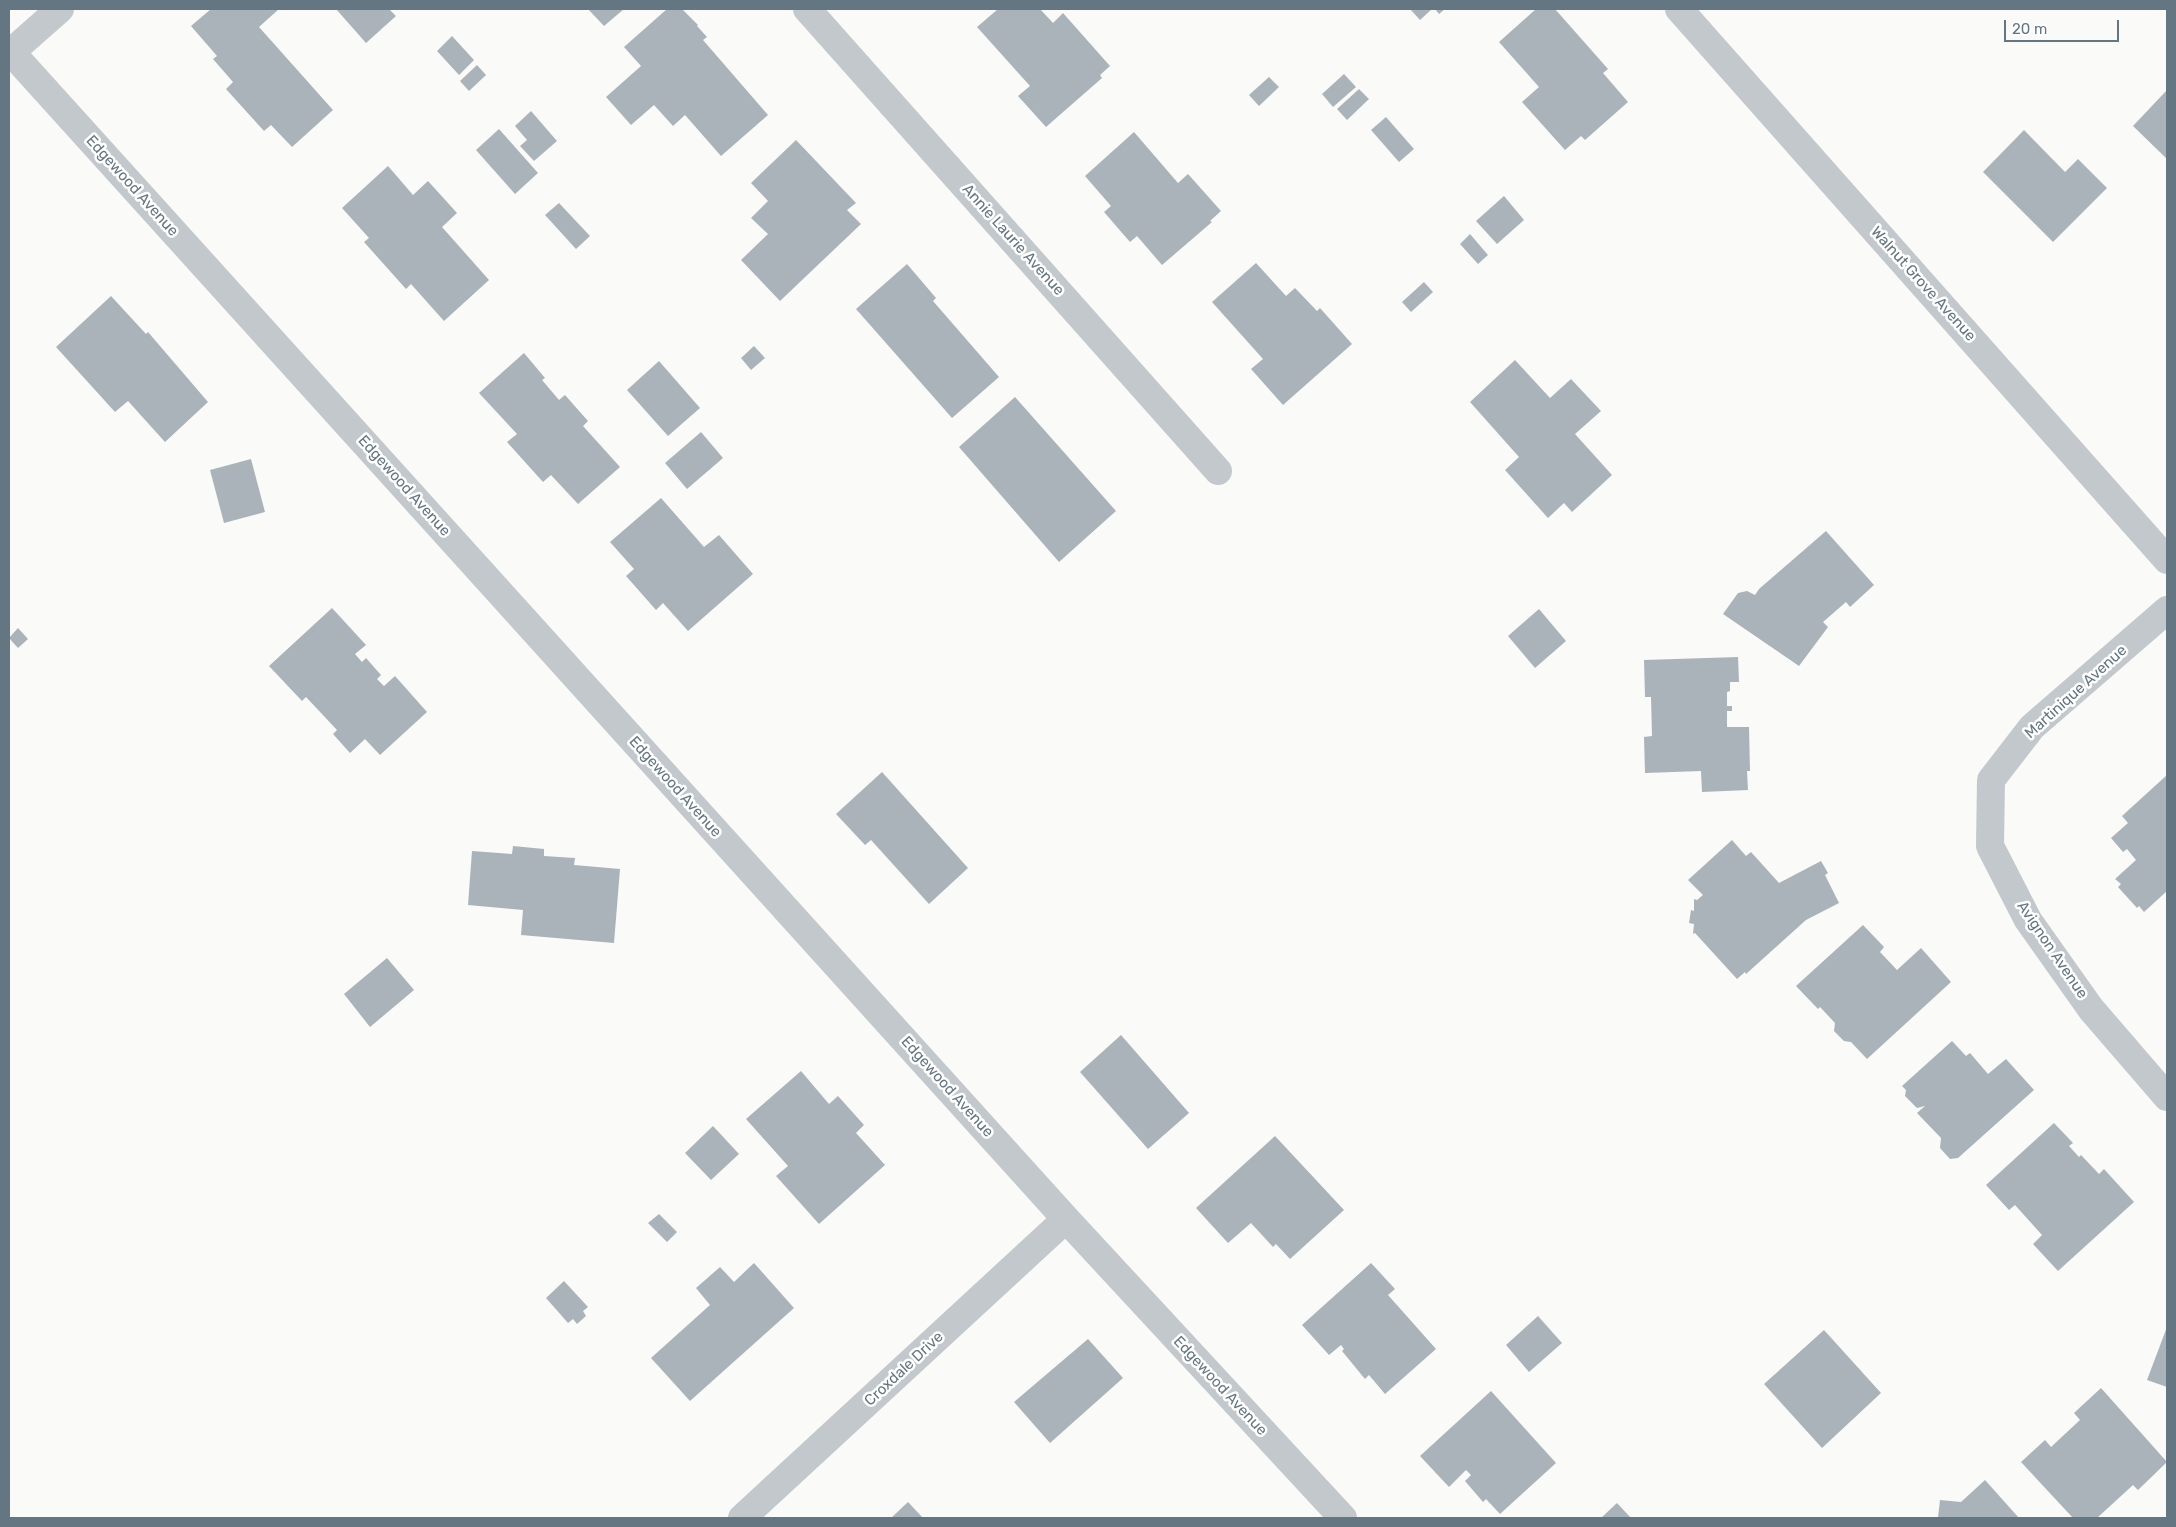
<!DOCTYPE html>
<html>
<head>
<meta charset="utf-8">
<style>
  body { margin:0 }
  #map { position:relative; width:2176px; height:1527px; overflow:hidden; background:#fafaf8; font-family:Rubik,sans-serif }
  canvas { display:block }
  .frame { position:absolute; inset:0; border:10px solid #657683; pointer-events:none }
  .scale { position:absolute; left:2004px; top:20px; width:115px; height:22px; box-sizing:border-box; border:2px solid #657683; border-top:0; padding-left:6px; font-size:15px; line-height:18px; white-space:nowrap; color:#657683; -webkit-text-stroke:4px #fff; paint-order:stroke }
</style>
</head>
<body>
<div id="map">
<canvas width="2176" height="1527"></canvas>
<div class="frame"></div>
<div class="scale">20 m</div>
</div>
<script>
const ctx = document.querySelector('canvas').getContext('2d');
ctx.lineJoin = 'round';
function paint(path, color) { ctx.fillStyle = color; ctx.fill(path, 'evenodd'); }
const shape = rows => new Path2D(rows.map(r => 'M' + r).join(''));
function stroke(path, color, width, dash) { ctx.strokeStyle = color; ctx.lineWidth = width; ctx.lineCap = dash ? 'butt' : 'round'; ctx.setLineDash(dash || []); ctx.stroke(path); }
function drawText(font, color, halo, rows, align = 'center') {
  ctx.font = font + ' Rubik,sans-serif'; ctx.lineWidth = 5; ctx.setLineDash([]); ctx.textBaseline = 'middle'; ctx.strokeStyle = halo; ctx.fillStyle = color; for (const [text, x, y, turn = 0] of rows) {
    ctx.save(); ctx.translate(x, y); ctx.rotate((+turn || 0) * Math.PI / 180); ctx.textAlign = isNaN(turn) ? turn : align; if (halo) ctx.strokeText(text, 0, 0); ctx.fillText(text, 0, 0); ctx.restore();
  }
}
paint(shape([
  [211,9,279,9,259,27,333,110,292,147,271,125,264,131,226,89,233,82,213,59,217,56,191,26],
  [336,9,389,9,396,16,366,43],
  [588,9,624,9,604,26],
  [667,9,682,9,698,25,697,26,707,37,703,40,768,115,721,156,685,115,673,126,654,105,631,125,606,97,641,66,624,47],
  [998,9,1040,9,1053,23,1063,13,1110,66,1100,75,1102,78,1046,127,1018,96,1030,86,977,27],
  [1410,9,1432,9,1420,20],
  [1435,9,1445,9,1439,14],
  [1536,9,1555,9,1608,69,1603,73,1628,102,1585,140,1581,136,1565,150,1522,102,1539,87,1499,42],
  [452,36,474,60,459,75,437,51],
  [477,65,486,75,469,91,460,81],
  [1344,74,1356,87,1333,107,1322,94],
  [1269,77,1279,87,1259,106,1249,95],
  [1359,89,1369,99,1347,120,1337,109],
  [2167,90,2167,159,2133,126],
  [531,111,557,141,534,161,520,146,527,140,515,126],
  [1386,117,1414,149,1399,162,1371,130],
  [499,129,538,173,515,194,476,150],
  [2024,130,2065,172,2078,159,2107,188,2053,242,1983,172],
  [1134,132,1178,183,1188,174,1221,211,1210,221,1212,222,1162,265,1137,236,1130,242,1104,212,1111,206,1085,176],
  [796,140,856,203,847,210,861,224,780,301,741,260,768,234,751,218,768,201,751,183],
  [388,166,413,195,428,181,457,213,442,227,489,280,444,321,411,284,406,289,364,242,369,238,342,208],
  [1504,196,1524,220,1497,244,1476,221],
  [559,203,590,236,576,249,545,215],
  [1470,234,1488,255,1478,264,1460,244],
  [1256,263,1286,296,1295,288,1317,311,1320,308,1352,344,1283,405,1251,369,1263,359,1212,302],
  [907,264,936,298,933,301,999,377,952,418,856,309],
  [1424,282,1433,292,1411,312,1402,302],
  [111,296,146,334,148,332,208,402,165,442,128,401,115,412,56,347],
  [754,346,765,358,751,370,741,358],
  [524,353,545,378,542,380,559,400,565,395,588,421,583,426,620,467,578,504,551,475,543,482,507,442,517,434,479,393],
  [1515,360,1550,398,1571,379,1601,411,1575,434,1612,475,1572,512,1564,503,1548,518,1505,470,1519,457,1470,402],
  [659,361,700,408,668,436,627,390],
  [1015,397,1116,511,1059,562,959,447],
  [701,432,723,458,687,489,665,463],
  [251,459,265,512,224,523,210,470],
  [661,498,704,547,719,535,753,574,688,631,663,603,656,610,626,576,634,569,610,542],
  [1826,531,1874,585,1850,607,1846,602,1823,622,1828,627,1799,666,1723,614,1738,593,1747,591,1755,595,1759,589],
  [332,608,366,645,355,654,362,662,366,658,381,675,377,679,384,686,395,676,427,712,380,755,365,739,350,753,333,734,337,730,306,697,302,701,269,666],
  [1539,609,1566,641,1535,668,1508,636],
  [18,628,28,639,18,648,9,638],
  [1738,657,1739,682,1730,682,1730,691,1727,692,1727,706,1732,706,1732,711,1727,711,1727,727,1749,727,1750,771,1747,771,1748,790,1702,792,1701,771,1645,773,1644,737,1652,736,1651,697,1645,697,1644,660],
  [882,772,968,868,929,904,871,840,865,845,836,814],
  [2167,775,2167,891,2144,912,2139,906,2137,908,2118,887,2121,884,2115,879,2136,860,2127,849,2123,852,2111,838,2128,823,2122,816],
  [1732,840,1746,856,1751,852,1779,883,1821,861,1828,873,1825,875,1839,903,1806,920,1746,974,1745,972,1737,979,1695,933,1693,934,1694,924,1689,923,1691,910,1694,911,1694,899,1697,900,1703,895,1688,880],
  [513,846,544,849,544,856,575,858,574,865,620,869,614,943,521,935,523,910,468,905,472,851,512,854],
  [1863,925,1884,947,1880,952,1897,970,1921,948,1951,982,1867,1059,1851,1042,1844,1041,1834,1031,1835,1023,1820,1007,1818,1009,1796,986],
  [387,958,414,990,370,1027,344,994],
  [1121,1035,1189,1113,1148,1149,1080,1072],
  [1952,1041,1966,1056,1970,1053,1988,1074,2006,1059,2034,1090,1958,1158,1950,1159,1940,1148,1941,1138,1917,1113,1925,1106,1917,1108,1905,1096,1906,1090,1902,1086],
  [801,1071,829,1104,838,1096,864,1125,856,1133,885,1165,819,1224,776,1176,788,1166,746,1119],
  [2054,1123,2073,1143,2069,1146,2079,1157,2081,1155,2099,1174,2104,1169,2134,1202,2058,1271,2033,1244,2042,1235,2015,1205,2009,1210,1986,1185],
  [713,1126,739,1154,711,1180,685,1153],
  [1275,1136,1344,1210,1290,1259,1276,1244,1273,1247,1251,1223,1228,1243,1196,1208],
  [659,1214,677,1232,667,1242,648,1223],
  [754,1263,794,1308,690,1401,651,1358,710,1305,696,1288,720,1267,734,1282],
  [1371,1263,1395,1289,1388,1295,1436,1349,1385,1394,1369,1375,1365,1379,1342,1351,1344,1349,1341,1345,1329,1355,1302,1325],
  [564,1281,588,1307,583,1311,586,1316,577,1324,573,1319,568,1323,546,1298],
  [1538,1316,1562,1343,1529,1372,1506,1345],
  [2167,1327,2167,1387,2147,1380],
  [1824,1330,1881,1393,1822,1448,1764,1384],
  [1088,1339,1123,1378,1050,1443,1014,1402],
  [2101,1388,2167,1462,2138,1490,2133,1485,2097,1518,2073,1518,2021,1462,2045,1440,2051,1447,2080,1420,2074,1413],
  [1491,1391,1556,1463,1500,1514,1486,1499,1483,1502,1465,1481,1471,1475,1466,1470,1449,1487,1420,1456],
  [1985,1480,2019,1518,1938,1518,1940,1500,1961,1502],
  [908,1502,923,1518,891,1518],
  [1617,1503,1631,1518,1601,1518]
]), '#aab3b9');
stroke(shape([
  [807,9,1218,471],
  [1679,9,2167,560],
  [11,52,1066,1219,1343,1518],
  [2167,610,2032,727,1991,780,1990,846,2028,920,2091,1009,2167,1097],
  [742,1518,1066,1219]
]), '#c3c8cc', 28);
stroke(shape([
  [9,54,60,9]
]), '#c3c8cc', 28);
drawText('15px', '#657683', '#fff', [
  ["Edgewood Avenue",132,186,48],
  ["Annie Laurie Avenue",1013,240,48],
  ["Walnut Grove Avenue",1923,284,48],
  ["Edgewood Avenue",404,486,48],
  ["Martinique Avenue",2076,692,-42],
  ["Edgewood Avenue",675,787,48],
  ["Avignon Avenue",2052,950,56],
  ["Edgewood Avenue",947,1087,48],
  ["Croxdale Drive",904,1369,-43],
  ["Edgewood Avenue",1220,1386,47]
]);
</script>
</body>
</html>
